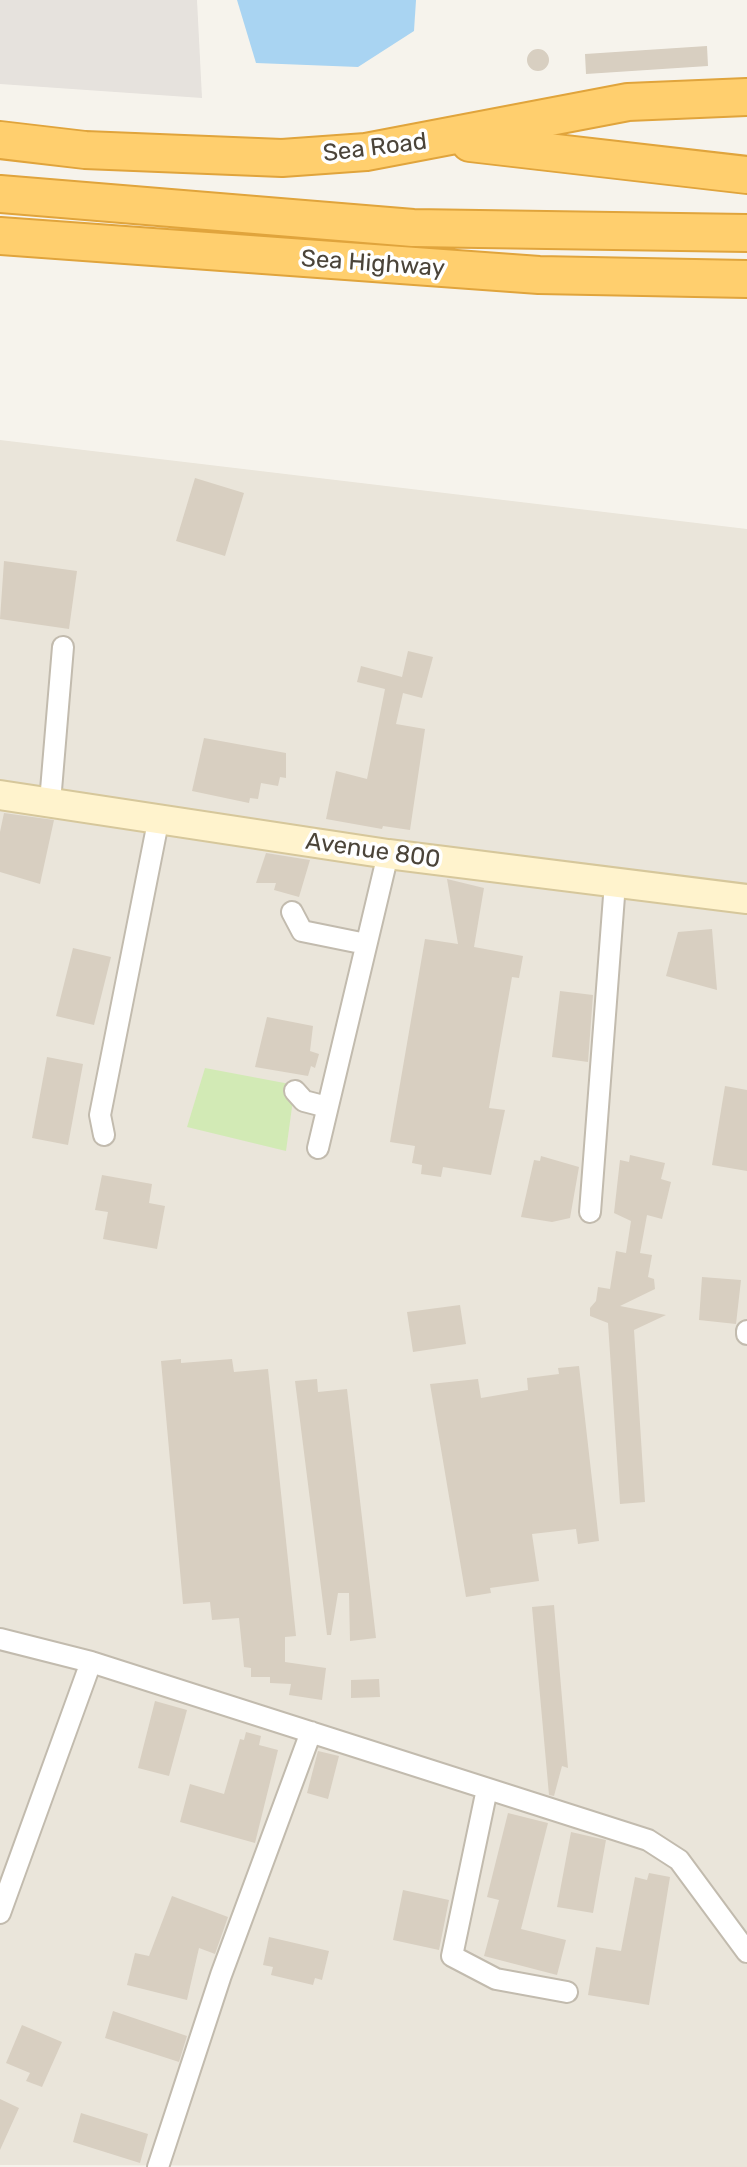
<!DOCTYPE html>
<html>
<head>
<meta charset="utf-8">
<style>
  body { margin:0 }
  canvas { display:block; background:#f6f3ec }
</style>
</head>
<body>
<canvas width="747" height="2167"></canvas>
<script>
const ctx = document.querySelector('canvas').getContext('2d');
ctx.lineJoin = 'round';
function paint(path, color) { ctx.fillStyle = color; ctx.fill(path, 'evenodd'); }
const shape = rows => new Path2D(rows.map(r => 'M' + r).join(''));
function stroke(path, color, width, dash) { ctx.strokeStyle = color; ctx.lineWidth = width; ctx.lineCap = dash ? 'butt' : 'round'; ctx.setLineDash(dash || []); ctx.stroke(path); }
function drawText(font, color, halo, rows, align = 'center') {
  ctx.font = font + ' Rubik,sans-serif'; ctx.lineWidth = 7; ctx.setLineDash([]); ctx.textBaseline = 'middle'; ctx.strokeStyle = halo; ctx.fillStyle = color; for (const [text, x, y, turn = 0] of rows) {
    ctx.save(); ctx.translate(x, y); ctx.rotate((+turn || 0) * Math.PI / 180); ctx.textAlign = isNaN(turn) ? turn : align; if (halo) ctx.strokeText(text, 0, 0); ctx.fillText(text, 0, 0); ctx.restore();
  }
}
paint(shape([
  [0,440,747,529,747,2167,0,2165]
]), '#eae5da');
paint(shape([
  [0,0,197,0,202,98,0,84]
]), '#e6e2dd');
paint(shape([
  [205,1068,295,1085,286,1151,187,1127]
]), '#d2eab5');
paint(shape([
  [237,0,416,0,414,31,358,67,256,63]
]), '#a9d4f2');
paint(shape([
  [707,46,708,66,586,74,585,54],
  '527 60a11 11 0 1 1 22 0a11 11 0 1 1-22 0Z',
  [195,478,244,493,225,556,176,541],
  [4,561,77,571,69,629,0,619],
  [408,651,433,657,422,698,403,693,396,724,425,729,410,830,383,826,382,829,326,819,336,771,367,779,385,689,357,682,361,666,402,677],
  [204,738,286,753,286,778,280,777,278,786,261,783,258,799,250,798,249,803,192,791],
  [4,813,54,820,40,884,0,872,0,832],
  [266,853,310,860,299,897,274,890,276,883,256,883],
  [447,879,484,888,474,947,523,956,519,978,512,977,489,1108,505,1110,491,1175,443,1167,441,1177,421,1174,422,1165,412,1163,415,1146,390,1142,425,939,458,944],
  [712,929,717,990,666,976,678,932],
  [73,948,111,957,94,1025,56,1016],
  [560,991,593,995,588,1062,552,1057],
  [267,1017,313,1026,310,1051,319,1054,315,1068,311,1066,308,1076,255,1067],
  [47,1057,83,1064,68,1145,32,1138],
  [725,1086,747,1090,747,1171,712,1165],
  [630,1155,665,1163,661,1179,671,1182,662,1219,647,1215,640,1253,652,1255,648,1277,654,1279,655,1289,620,1306,666,1315,634,1330,645,1502,620,1504,608,1323,590,1316,590,1308,596,1301,598,1287,610,1289,616,1251,626,1253,631,1221,614,1213,620,1160,629,1162],
  [541,1156,579,1167,570,1218,552,1222,521,1217,534,1160,540,1161],
  [102,1175,152,1184,149,1203,165,1206,157,1249,103,1239,108,1212,95,1210],
  [702,1277,741,1280,736,1324,699,1320],
  [460,1305,466,1344,413,1352,407,1312],
  [181,1359,181,1363,232,1359,234,1372,268,1369,296,1636,285,1637,285,1662,326,1668,322,1700,289,1695,291,1684,270,1683,270,1677,251,1677,251,1668,244,1667,239,1618,212,1620,210,1602,183,1604,161,1361],
  [579,1366,599,1541,578,1544,576,1529,532,1534,539,1581,490,1588,491,1593,466,1597,430,1384,478,1379,481,1398,528,1390,527,1378,559,1374,558,1368],
  [317,1379,318,1392,347,1389,376,1638,350,1641,349,1593,338,1593,331,1635,327,1635,295,1381],
  [554,1605,568,1768,562,1766,554,1796,549,1795,532,1607],
  [379,1679,380,1697,351,1698,351,1680],
  [155,1701,187,1710,169,1776,138,1768],
  [246,1732,261,1736,259,1745,278,1750,255,1843,180,1822,190,1784,224,1794,240,1739,244,1740],
  [318,1751,339,1756,328,1799,307,1793],
  [508,1813,548,1823,521,1929,566,1940,557,1975,484,1956,499,1900,487,1897],
  [571,1832,606,1840,593,1913,557,1907],
  [649,1873,670,1877,649,2005,588,1995,596,1947,621,1951,635,1877,647,1880],
  [403,1890,449,1900,439,1950,393,1940],
  [172,1896,228,1917,215,1954,199,1948,187,2000,127,1985,135,1953,149,1956],
  [269,1937,329,1951,322,1980,315,1978,313,1985,271,1975,273,1967,263,1965],
  [113,2011,187,2036,179,2062,105,2038],
  [22,2025,62,2042,42,2087,26,2081,30,2073,6,2063],
  [0,2099,19,2108,0,2150],
  [81,2113,148,2134,140,2163,73,2142]
]), '#d8cfc1');
const street = shape([
  [50,802,63,647],
  [292,912,302,931,366,944],
  [295,1091,304,1101,327,1107],
  [104,1135,100,1115,159,817],
  [318,1148,388,854],
  [590,1212,615,883],
  [747,1334,747,1331],
  [0,1639,91,1662,648,1840,679,1860,747,1952],
  [487,1789,452,1956,496,1979,567,1992],
  [0,1913,91,1662],
  [158,2167,221,1975,311,1732]
]);
const secondary = shape([
  [0,795,388,854,747,899]
]);
const highway = shape([
  [0,140,85,150,282,158,366,152,628,102,747,97],
  [470,143,747,175],
  [0,194,413,228,747,233],
  [0,236,539,275,747,279]
]);
stroke(street, '#c2bbae', 24);
stroke(secondary, '#d6c79b', 32);
stroke(highway, '#e0a43c', 40);
stroke(street, '#fff', 20);
stroke(secondary, '#fff3cd', 28);
stroke(highway, '#ffcf6e', 36);
drawText('24px', '#4b4439', '#fff', [
  ["Sea Road",375,148,-7],
  ["Sea Highway",373,264,4],
  ["Avenue 800",373,851,8]
]);
</script>
</body>
</html>
